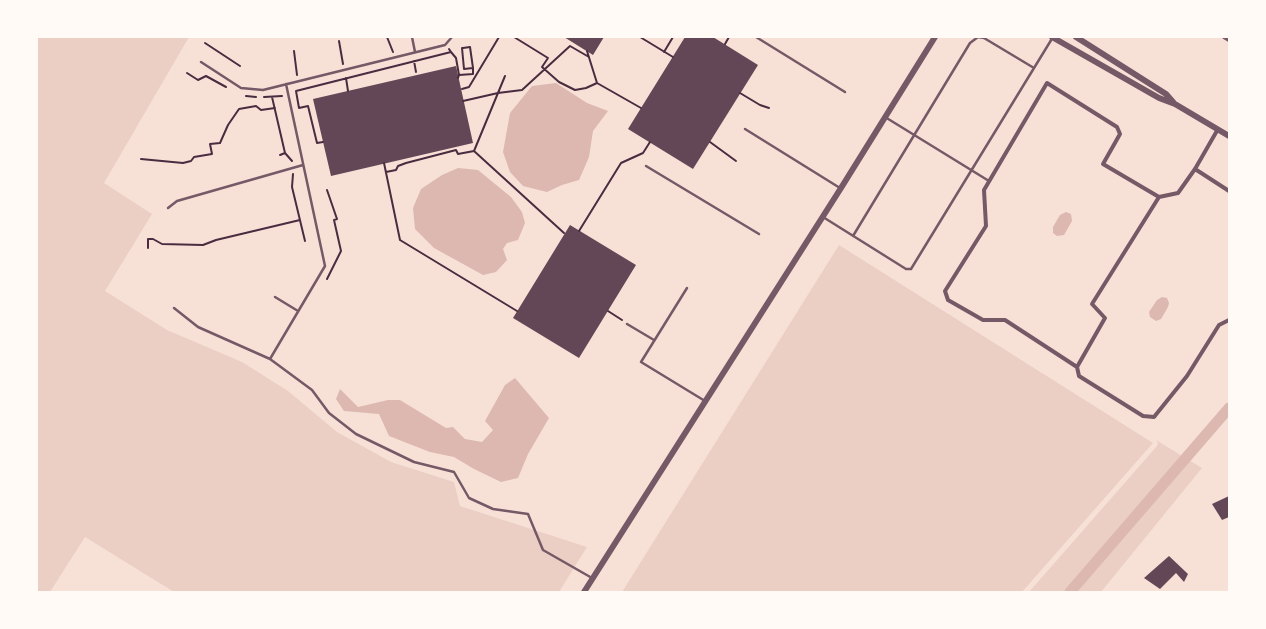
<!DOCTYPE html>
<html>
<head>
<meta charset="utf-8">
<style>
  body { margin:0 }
  #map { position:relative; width:1266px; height:629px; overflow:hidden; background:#f7e1d7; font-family:"Asap Condensed",sans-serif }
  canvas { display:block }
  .frame { position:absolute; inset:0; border:38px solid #fffaf5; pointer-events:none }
</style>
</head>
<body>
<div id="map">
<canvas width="1266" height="629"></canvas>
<div class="frame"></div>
</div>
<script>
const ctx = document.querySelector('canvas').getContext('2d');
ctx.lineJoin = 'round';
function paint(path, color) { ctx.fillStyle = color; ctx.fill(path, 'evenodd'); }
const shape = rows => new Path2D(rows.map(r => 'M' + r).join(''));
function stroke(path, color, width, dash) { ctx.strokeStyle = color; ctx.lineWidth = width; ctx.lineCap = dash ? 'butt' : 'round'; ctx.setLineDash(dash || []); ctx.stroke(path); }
paint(shape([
  [37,37,189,37,104,183,152,214,105,291,167,330,242,362,288,391,337,432,391,462,454,482,460,506,587,547,559,592,174,592,85,537,50,592,37,592],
  [839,245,1153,443,1022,592,622,592],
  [1156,440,1202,468,1101,592,1029,592,1157,446,1158,443]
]), '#ebcfc5');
paint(shape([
  [556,83,587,103,608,111,593,131,589,157,579,180,562,185,547,192,523,186,510,172,503,152,510,113,532,86],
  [458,168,478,170,511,197,522,212,525,223,518,240,507,243,503,249,507,260,496,272,483,275,434,248,415,229,413,208,421,189,442,175],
  [1066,212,1071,214,1072,221,1064,235,1057,236,1053,233,1053,227,1060,215],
  [1162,297,1167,298,1169,303,1168,307,1161,319,1156,321,1150,317,1149,312,1157,300],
  [515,378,549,418,528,454,518,478,501,482,474,469,454,457,430,452,389,436,379,414,344,411,336,399,340,389,358,407,388,400,400,400,446,428,453,427,465,439,482,442,493,430,485,421,505,385]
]), '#dcb8b0');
stroke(shape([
  [1070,592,1229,408]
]), '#dcb8b0', 11);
paint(shape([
  [564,37,604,37,593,55],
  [685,37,713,37,758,65,693,169,628,129],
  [456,66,473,143,331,176,313,99],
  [570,225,636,265,579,358,513,318],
  [1229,496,1229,517,1222,520,1212,504],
  [1169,556,1188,574,1184,582,1176,573,1160,589,1144,578]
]), '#644757');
stroke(shape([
  [387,37,393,52],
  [514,37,548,58,542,67,559,82,575,90,586,88,597,83],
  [640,37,673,57],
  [339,41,343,64],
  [205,43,240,66],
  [725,44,729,37],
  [294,51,297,75],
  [587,51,597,83,641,108],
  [451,52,456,58,459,75],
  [664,52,673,37],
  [414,61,416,72],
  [187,73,198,80,206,76,226,87],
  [346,78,348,91],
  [458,78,459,75,473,74,473,68,470,47,463,48,462,48,464,69,473,68],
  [462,89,469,87,499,37],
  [740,93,760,105,769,108],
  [246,96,256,97],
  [264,97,282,96],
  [272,97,285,153,292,161],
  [463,101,498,93,522,90,570,46,589,57],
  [323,142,317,143,308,106,299,108,296,91,451,52,449,49],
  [710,142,736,161],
  [474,151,564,233],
  [474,151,505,76],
  [280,155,285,153],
  [141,159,183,163,191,161,194,157,212,154,210,144,220,143,228,125,239,109,256,106,261,110,275,108],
  [384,163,400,240,517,311],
  [386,172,396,170,398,166,406,163,456,150,458,154,474,151],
  [293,174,292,187,305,241],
  [579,231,621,163,643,153,650,142],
  [148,248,148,239,153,239,162,244,203,245,216,240,300,220],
  [327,279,341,251,334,220,337,219,327,190],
  [608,311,622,320]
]), '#4a2c40', 2);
stroke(shape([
  [412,37,415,52],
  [756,37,845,92],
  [201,62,241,88,263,90,445,45,452,37],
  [885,117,989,181],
  [745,129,840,188],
  [646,166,759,234],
  [168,208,177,201,303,165],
  [823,217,906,269,911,269,1053,37],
  [853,236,970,43,978,37,984,38,1034,68],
  [687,288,641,362,705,401],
  [275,297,298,311],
  [174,308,198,327,270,359,312,390,329,413,356,434,414,462,454,472,469,498,493,509,528,514,543,550,592,578],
  [627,324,654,340],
  [270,359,325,266,286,84]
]), '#755966', 2.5);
stroke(shape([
  [1224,37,1229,40],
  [1195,169,1229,191],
  [1159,197,1103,164,1120,134,1117,127,1047,83,984,190,986,226,945,291,948,300,983,320,1005,320,1077,367,1079,376,1143,416,1154,417,1187,376,1219,325,1229,320],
  [1077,367,1105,318,1092,304,1159,197,1178,193,1195,169,1218,129]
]), '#755966', 4);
stroke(shape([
  [1052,37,1159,98,1175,104,1229,136],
  [1076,37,1166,94,1173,102],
  [584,592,841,188,935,37]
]), '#755966', 6);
</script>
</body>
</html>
